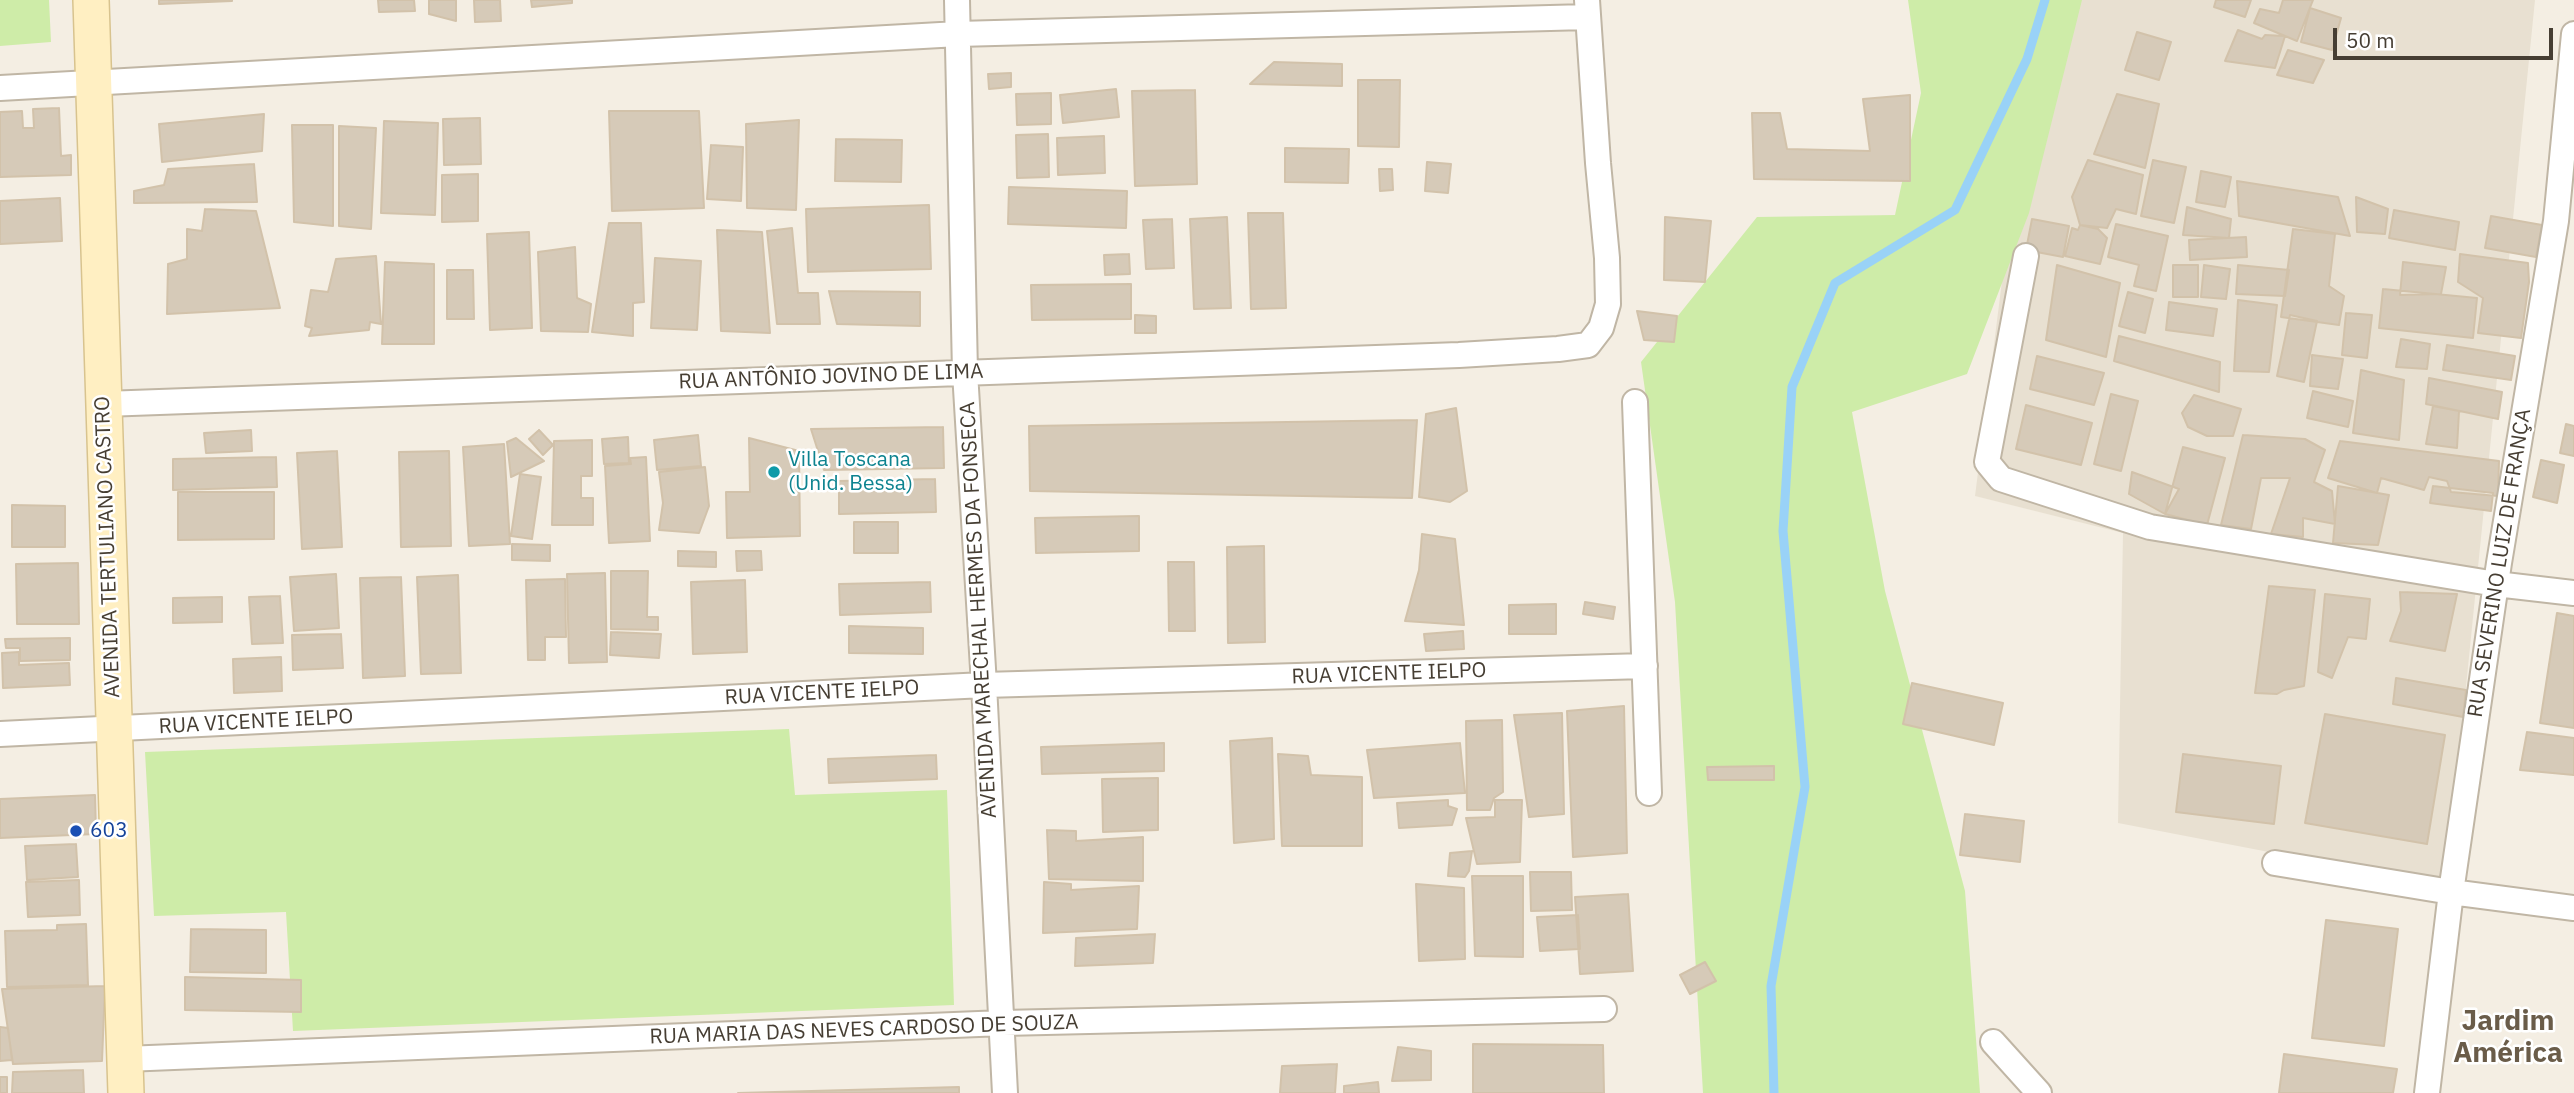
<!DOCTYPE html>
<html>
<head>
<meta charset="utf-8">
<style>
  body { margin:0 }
  #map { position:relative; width:2574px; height:1093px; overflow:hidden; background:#f4eee3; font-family:"IBM Plex Sans",sans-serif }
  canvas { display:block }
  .scale { position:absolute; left:2333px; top:28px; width:220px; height:32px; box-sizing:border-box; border:4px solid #463e33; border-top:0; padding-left:9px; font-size:21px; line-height:24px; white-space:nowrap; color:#463e33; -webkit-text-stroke:5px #fff; paint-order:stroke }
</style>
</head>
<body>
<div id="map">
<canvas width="2574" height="1093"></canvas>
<div class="scale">50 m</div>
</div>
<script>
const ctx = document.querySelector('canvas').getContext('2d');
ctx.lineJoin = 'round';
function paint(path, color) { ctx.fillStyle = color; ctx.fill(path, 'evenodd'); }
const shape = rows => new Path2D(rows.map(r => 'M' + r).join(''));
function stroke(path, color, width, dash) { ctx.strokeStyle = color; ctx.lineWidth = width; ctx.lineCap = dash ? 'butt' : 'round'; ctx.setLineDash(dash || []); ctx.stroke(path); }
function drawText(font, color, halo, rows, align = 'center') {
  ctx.font = font + ' "IBM Plex Sans",sans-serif'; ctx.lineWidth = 5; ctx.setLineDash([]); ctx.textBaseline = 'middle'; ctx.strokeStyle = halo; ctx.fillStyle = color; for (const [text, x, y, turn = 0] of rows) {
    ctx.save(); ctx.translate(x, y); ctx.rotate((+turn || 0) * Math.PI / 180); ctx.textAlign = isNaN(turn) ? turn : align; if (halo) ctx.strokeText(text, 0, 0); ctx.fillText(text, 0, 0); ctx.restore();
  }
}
paint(shape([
  [2063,0,2535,0,2446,886,2118,823,2123,533,1975,496,2006,249]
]), '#e8e0d1');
paint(shape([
  [0,0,49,0,51,42,0,46],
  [1908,0,2082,0,2029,213,1967,374,1852,412,1885,591,1965,891,1980,1093,1703,1093,1675,602,1641,362,1757,217,1895,215,1921,93],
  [789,729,795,795,947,790,954,1005,293,1031,286,912,154,916,145,752]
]), '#ceeca8');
stroke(shape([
  [1774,1093,1771,986,1805,787,1783,531,1792,387,1835,283,1955,210,2027,59,2045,0]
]), '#99d2f7', 9);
const building = shape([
  [159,0,232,0,232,1,159,4,159,0],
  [378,0,414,0,415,11,379,12,378,0],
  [429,0,456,0,456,21,429,14,429,0],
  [474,0,500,0,501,21,475,22,474,0],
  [531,0,572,0,572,3,532,7,531,0],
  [2216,0,2251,0,2245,17,2214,7,2216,0],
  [2283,0,2313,0,2297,41,2254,23,2260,9,2279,13,2283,0],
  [2310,8,2341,18,2332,50,2301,42,2310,8],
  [2238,30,2262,39,2265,35,2285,36,2275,68,2225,61,2238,30],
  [2137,32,2171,42,2159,80,2125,70,2137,32],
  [2288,50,2324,60,2313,83,2277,75,2288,50],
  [1274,62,1342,64,1342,86,1250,84,1274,62],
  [1011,73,1011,87,989,89,988,74,1011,73],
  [1358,80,1400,80,1399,147,1358,146,1358,80],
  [1116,89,1119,117,1063,123,1060,95,1116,89],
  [1195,90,1197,184,1135,186,1132,91,1195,90],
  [1051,93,1051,124,1017,125,1016,94,1051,93],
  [2117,94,2159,104,2145,168,2094,154,2117,94],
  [1910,95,1910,181,1754,179,1752,113,1780,113,1787,149,1870,151,1863,99,1910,95],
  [59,108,61,156,71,155,71,175,0,177,0,112,22,111,23,128,34,128,33,109,59,108],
  [609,111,699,111,704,208,612,211,609,111],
  [264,114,262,151,162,162,159,124,264,114],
  [480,118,481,164,444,165,443,119,480,118],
  [799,120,796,210,747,208,746,124,799,120],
  [384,121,438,123,435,215,381,213,384,121],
  [292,125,333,125,333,226,294,222,292,125],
  [339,126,376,128,371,229,339,226,339,126],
  [1048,134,1049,177,1017,178,1016,135,1048,134],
  [1104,136,1105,173,1058,175,1057,138,1104,136],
  [836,139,902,140,901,182,835,181,836,139],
  [711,145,743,147,741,201,707,199,711,145],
  [1285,148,1349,149,1348,183,1285,182,1285,148],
  [2088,160,2143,175,2136,214,2116,209,2107,228,2080,225,2072,197,2088,160],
  [2153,160,2186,167,2174,223,2141,216,2153,160],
  [1427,162,1451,164,1448,193,1425,191,1427,162],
  [254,164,257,202,134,203,134,191,164,185,168,169,254,164],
  [1379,169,1392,169,1393,190,1380,191,1379,169],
  [2201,171,2231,177,2225,207,2196,202,2201,171],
  [478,174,478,221,442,222,442,175,478,174],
  [2237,181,2338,197,2350,236,2239,216,2237,181],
  [1009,187,1127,191,1126,228,1008,224,1009,187],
  [2356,197,2388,209,2385,234,2357,232,2356,197],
  [60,198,62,241,0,244,0,201,60,198],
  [929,205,931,269,808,272,806,209,929,205],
  [2187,207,2231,219,2229,238,2183,235,2187,207],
  [205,209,256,211,280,308,167,314,168,264,187,259,187,229,202,231,205,209],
  [2394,210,2459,222,2455,250,2389,238,2394,210],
  [1248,213,1283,213,1286,308,1251,309,1248,213],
  [2491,216,2542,225,2536,257,2485,248,2491,216],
  [1227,217,1231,308,1194,309,1190,219,1227,217],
  [1665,217,1711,221,1705,282,1664,280,1665,217],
  [1172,219,1174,268,1146,269,1143,220,1172,219],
  [2032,219,2069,226,2063,257,2026,250,2032,219],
  [609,223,641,223,644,302,633,303,633,336,592,332,609,223],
  [2116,224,2168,236,2156,291,2134,286,2139,265,2108,257,2116,224],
  [2080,225,2098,229,2107,238,2100,264,2065,256,2072,228,2078,230,2080,225],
  [792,228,798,293,818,293,820,324,777,324,767,231,792,228],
  [2293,229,2335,234,2329,286,2344,296,2339,325,2281,317,2293,229],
  [717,230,762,232,770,333,721,331,717,230],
  [529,232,532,328,490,330,487,234,529,232],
  [2246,237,2247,257,2190,260,2189,240,2246,237],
  [575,247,577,298,591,304,588,332,541,331,538,252,575,247],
  [1129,254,1130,274,1105,275,1104,255,1129,254],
  [2460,254,2528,263,2529,282,2521,338,2478,333,2483,298,2458,282,2460,254],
  [376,256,381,324,370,322,369,330,309,336,312,328,305,326,311,290,328,292,336,259,376,256],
  [655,258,701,261,697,330,651,328,655,258],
  [385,262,434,264,434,344,382,344,385,262],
  [2403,262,2446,267,2441,294,2400,295,2403,262],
  [2057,265,2120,283,2106,357,2046,340,2057,265],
  [2173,265,2198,265,2198,297,2173,297,2173,265],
  [2204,265,2230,269,2226,299,2201,297,2204,265],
  [2238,265,2289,270,2285,296,2236,294,2238,265],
  [447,270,473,270,474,319,447,319,447,270],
  [1131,284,1131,319,1032,320,1031,285,1131,284],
  [2383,289,2477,298,2473,338,2379,328,2383,289],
  [829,291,920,292,920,326,837,324,829,291],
  [2128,292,2153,299,2145,333,2119,326,2128,292],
  [2238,300,2277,305,2269,372,2234,371,2238,300],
  [2169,302,2217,309,2213,336,2166,330,2169,302],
  [1637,311,1677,316,1674,342,1644,340,1637,311],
  [2346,313,2372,315,2367,358,2342,355,2346,313],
  [1135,315,1156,316,1156,333,1135,333,1135,315],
  [2290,315,2317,321,2304,382,2277,376,2290,315],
  [2119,336,2220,362,2219,392,2114,361,2119,336],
  [2401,339,2430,344,2427,369,2396,367,2401,339],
  [2447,345,2515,356,2511,380,2443,370,2447,345],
  [2312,355,2343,359,2338,389,2310,386,2312,355],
  [2037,356,2104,373,2094,405,2030,389,2037,356],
  [2361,370,2404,380,2399,440,2353,433,2361,370],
  [2429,378,2502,392,2498,419,2426,404,2429,378],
  [2313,391,2353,401,2348,427,2307,418,2313,391],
  [2111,394,2138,401,2121,471,2094,464,2111,394],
  [2194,395,2241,409,2233,436,2207,436,2188,427,2182,413,2194,395],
  [2026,405,2092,423,2081,465,2016,449,2026,405],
  [2433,406,2459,411,2457,448,2426,444,2433,406],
  [1456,408,1467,491,1450,502,1419,497,1426,414,1456,408],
  [1417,420,1412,498,1030,491,1029,426,1417,420],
  [2566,424,2574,426,2574,456,2560,453,2566,424],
  [943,427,944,468,824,470,811,429,943,427],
  [251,430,252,451,206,453,204,433,251,430],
  [539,430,553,445,543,455,529,439,539,430],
  [698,435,701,466,657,470,654,440,698,435],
  [2243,435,2305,439,2325,450,2314,482,2332,491,2335,524,2303,518,2303,537,2271,534,2290,478,2261,478,2251,529,2221,525,2243,435],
  [628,437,629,463,604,464,602,439,628,437],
  [516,438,544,461,511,477,507,442,516,438],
  [749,438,799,451,800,536,727,538,726,492,750,492,749,438],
  [592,440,592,476,581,476,581,498,593,498,593,525,552,525,554,441,592,440],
  [2340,441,2499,461,2498,496,2451,492,2447,481,2429,477,2424,490,2381,478,2377,493,2328,478,2340,441],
  [504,444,510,544,469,546,463,447,504,444],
  [2183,447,2225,458,2207,525,2165,514,2183,447],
  [337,451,342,547,302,549,297,453,337,451],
  [449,451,451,546,401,547,399,452,449,451],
  [276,457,277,487,173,490,173,459,276,457],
  [646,457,650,541,609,543,605,466,631,464,630,458,646,457],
  [2541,460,2564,465,2557,503,2533,497,2541,460],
  [705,467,709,506,699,533,659,530,663,503,659,472,705,467],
  [2132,472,2179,489,2165,514,2129,494,2132,472],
  [520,474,541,477,532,539,511,536,520,474],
  [935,479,936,512,839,514,839,481,935,479],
  [2338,486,2389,495,2378,545,2333,543,2338,486],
  [2433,486,2493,493,2491,511,2430,503,2433,486],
  [178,492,274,492,274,539,178,540,178,492],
  [12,505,65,506,65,547,12,547,12,505],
  [1139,516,1139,551,1036,553,1035,518,1139,516],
  [854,522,898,522,898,553,854,553,854,522],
  [1422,534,1455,539,1464,625,1405,621,1419,570,1422,534],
  [512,544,550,545,550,561,512,560,512,544],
  [1264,546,1265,642,1228,643,1227,547,1264,546],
  [678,551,716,552,716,567,678,566,678,551],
  [736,551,761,551,762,570,737,571,736,551],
  [1168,562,1194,562,1195,631,1169,631,1168,562],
  [78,563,79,624,17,624,16,564,78,563],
  [611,571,648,571,647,617,658,617,658,630,611,629,611,571],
  [605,573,607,662,569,663,567,574,605,573],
  [336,574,339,628,294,631,290,577,336,574],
  [458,575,461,673,421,674,417,577,458,575],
  [401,577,405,676,363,678,360,578,401,577],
  [565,579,566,637,545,637,545,660,528,660,526,580,565,579],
  [745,580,747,652,693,654,691,582,745,580],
  [930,582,931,612,840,615,839,584,930,582],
  [2269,586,2315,590,2304,686,2284,690,2277,694,2255,693,2269,586],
  [2400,592,2457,594,2445,651,2390,641,2401,611,2400,592],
  [2325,594,2370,599,2366,639,2348,637,2332,678,2318,672,2325,594],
  [280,596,283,643,252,644,249,597,280,596],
  [222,597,222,622,173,623,173,598,222,597],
  [1585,602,1615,607,1613,619,1583,614,1585,602],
  [1556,604,1556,634,1509,634,1509,605,1556,604],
  [2557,613,2574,616,2574,728,2540,723,2557,613],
  [849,626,923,628,923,654,849,653,849,626],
  [1463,631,1464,649,1426,651,1424,634,1463,631],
  [611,632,661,634,659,658,610,655,611,632],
  [341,634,343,668,293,670,292,635,341,634],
  [70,638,70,660,20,661,20,648,6,648,5,639,70,638],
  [19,652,19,665,69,663,70,685,3,688,2,653,19,652],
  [281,657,282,691,234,693,233,659,281,657],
  [2396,678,2466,690,2463,717,2393,704,2396,678],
  [1912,683,2003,703,1994,745,1903,724,1912,683],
  [1624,706,1627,853,1573,857,1567,711,1624,706],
  [1562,713,1564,814,1529,817,1514,715,1562,713],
  [2325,714,2445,735,2427,844,2305,823,2325,714],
  [1502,720,1503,792,1494,798,1490,810,1467,810,1466,721,1502,720],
  [2527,732,2574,738,2574,775,2520,770,2527,732],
  [1272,738,1274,839,1234,843,1230,741,1272,738],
  [1164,743,1164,771,1042,774,1041,747,1164,743],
  [1460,743,1465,793,1374,798,1367,750,1460,743],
  [1278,754,1308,756,1311,775,1362,777,1362,846,1282,846,1278,754],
  [2183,754,2281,766,2274,824,2176,812,2183,754],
  [936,755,937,779,829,783,828,759,936,755],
  [1774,766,1774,780,1708,780,1707,767,1774,766],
  [1158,778,1158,830,1103,832,1102,779,1158,778],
  [95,795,96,834,0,838,0,799,95,795],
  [1448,800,1448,806,1457,809,1452,825,1399,828,1397,803,1448,800],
  [1495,800,1522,800,1520,862,1477,864,1466,818,1495,817,1495,800],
  [1965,814,2024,821,2020,862,1960,855,1965,814],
  [1047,830,1076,831,1076,841,1143,837,1143,881,1049,879,1047,830],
  [76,844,78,877,27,880,25,846,76,844],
  [1472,851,1469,871,1465,877,1448,876,1450,853,1472,851],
  [1530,872,1571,872,1572,910,1531,911,1530,872],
  [1472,876,1523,876,1523,957,1475,956,1472,876],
  [79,880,80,915,28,917,26,882,79,880],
  [1044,882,1071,884,1071,890,1139,886,1137,929,1043,933,1044,882],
  [1416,884,1464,888,1465,959,1419,961,1416,884],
  [1628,894,1633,971,1580,974,1575,897,1628,894],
  [1578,915,1580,949,1540,951,1537,917,1578,915],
  [2326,920,2398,929,2384,1046,2312,1038,2326,920],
  [86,924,88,985,7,987,5,931,57,930,57,925,86,924],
  [191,929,266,930,266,973,190,972,191,929],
  [1155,934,1153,963,1075,966,1076,938,1155,934],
  [1705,962,1716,981,1690,994,1680,975,1705,962],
  [185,977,301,980,301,1012,185,1010,185,977],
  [105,986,102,1061,13,1064,2,989,105,986],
  [0,1027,8,1028,12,1060,0,1061,0,1027],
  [1473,1044,1603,1045,1604,1093,1473,1093,1473,1044],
  [1398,1047,1431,1051,1431,1080,1392,1081,1398,1047],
  [2284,1054,2397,1069,2393,1093,2279,1093,2284,1054],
  [1337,1064,1335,1093,1280,1093,1282,1066,1337,1064],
  [83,1070,84,1093,12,1093,13,1072,83,1070],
  [0,1077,7,1077,7,1093,0,1093,0,1077],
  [1378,1082,1379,1093,1344,1093,1344,1086,1378,1082],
  [959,1087,959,1093,738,1093,959,1087]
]);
paint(building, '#d6cab8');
stroke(building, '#d2c2aa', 2);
const street = shape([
  [957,0,965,372,984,685,1005,1093],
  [0,88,958,34,1587,17],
  [2026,256,1987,462,2001,479,2150,527,2496,584,2574,593],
  [1635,402,1649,793],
  [104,404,1459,355,1558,349,1588,345,1601,328,1608,304,1607,258,1598,163,1587,0],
  [0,734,984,685,1645,666],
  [2275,863,2451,892,2574,908],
  [1993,1042,2039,1093],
  [125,1059,1003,1023,1604,1009],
  [2427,1093,2451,892,2499,563,2556,221,2574,34]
]);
const secondary = shape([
  [91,0,126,1093]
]);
stroke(street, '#c0b6a5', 28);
stroke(secondary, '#d8c38e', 38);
stroke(street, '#fff', 24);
stroke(secondary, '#ffefc2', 35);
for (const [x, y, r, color] of [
  [774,472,7,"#0f9aa8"],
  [76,831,7,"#1a4fb4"]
]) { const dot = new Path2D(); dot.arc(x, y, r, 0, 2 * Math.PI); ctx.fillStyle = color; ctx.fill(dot); stroke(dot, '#fff', 2.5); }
drawText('21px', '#463e33', '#fff', [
  ["RUA ANTÔNIO JOVINO DE LIMA",831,377,-2],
  ["AVENIDA TERTULIANO CASTRO",108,547,-92],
  ["RUA SEVERINO LUIZ DE FRANÇA",2500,563,-81],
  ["AVENIDA MARECHAL HERMES DA FONSECA",979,610,-93],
  ["RUA VICENTE IELPO",1389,674,-2],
  ["RUA VICENTE IELPO",822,693,-3],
  ["RUA VICENTE IELPO",256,722,-3],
  ["RUA MARIA DAS NEVES CARDOSO DE SOUZA",864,1030,-2]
]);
drawText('21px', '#0d838f', '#fff', [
  ["Villa Toscana",788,460],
  ["(Unid. Bessa)",788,484]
], 'left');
drawText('21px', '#164399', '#fff', [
  ["603",90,831]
], 'left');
drawText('bold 28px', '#6a5c49', '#fff', [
  ["Jardim",2508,1022],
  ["América",2508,1054]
]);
</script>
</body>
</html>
